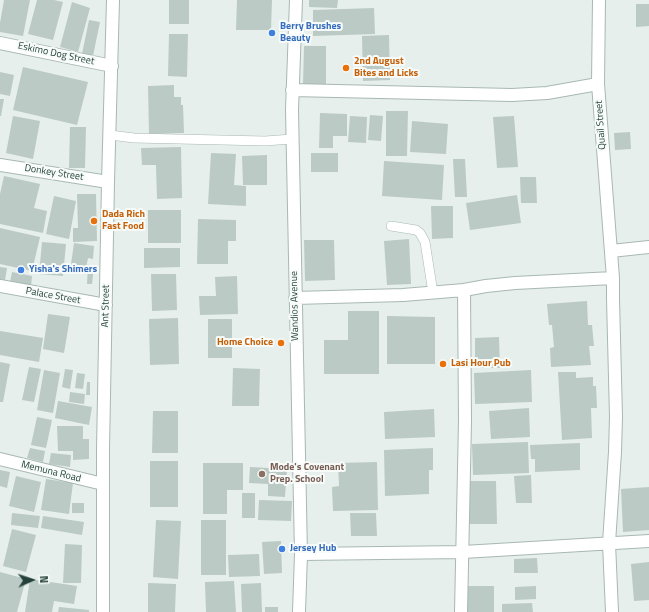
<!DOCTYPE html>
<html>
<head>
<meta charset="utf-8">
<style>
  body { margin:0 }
  #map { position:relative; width:649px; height:612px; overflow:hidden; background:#e6efeb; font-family:"Titillium Web",sans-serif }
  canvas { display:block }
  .north { position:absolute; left:12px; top:560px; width:40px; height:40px; -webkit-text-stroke:3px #f7fbf9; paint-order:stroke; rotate:87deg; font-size:11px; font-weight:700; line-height:16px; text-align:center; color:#24423a }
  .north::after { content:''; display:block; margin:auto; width:14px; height:18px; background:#24423a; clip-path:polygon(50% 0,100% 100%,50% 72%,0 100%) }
</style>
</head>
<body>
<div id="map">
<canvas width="649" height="612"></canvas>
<div class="north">N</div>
</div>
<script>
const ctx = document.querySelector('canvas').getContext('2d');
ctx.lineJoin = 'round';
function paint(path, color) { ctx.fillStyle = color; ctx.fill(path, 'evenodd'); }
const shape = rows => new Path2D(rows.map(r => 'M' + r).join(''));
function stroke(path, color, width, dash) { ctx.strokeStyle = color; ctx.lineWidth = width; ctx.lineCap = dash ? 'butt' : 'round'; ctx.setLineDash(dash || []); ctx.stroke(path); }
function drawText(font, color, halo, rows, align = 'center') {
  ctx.font = font + ' "Titillium Web",sans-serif'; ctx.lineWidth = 4; ctx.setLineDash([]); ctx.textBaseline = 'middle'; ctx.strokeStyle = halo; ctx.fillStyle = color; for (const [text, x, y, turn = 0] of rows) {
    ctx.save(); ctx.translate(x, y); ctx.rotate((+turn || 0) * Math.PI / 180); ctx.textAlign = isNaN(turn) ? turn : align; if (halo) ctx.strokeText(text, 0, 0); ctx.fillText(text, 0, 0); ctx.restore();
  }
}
paint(shape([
  [4,0,30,0,23,36,0,32,0,23],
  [37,0,54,0,63,2,53,40,28,34],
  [169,0,189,0,189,24,169,24],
  [237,0,272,0,271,30,236,30],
  [309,0,338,0,337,8,309,7],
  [72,2,90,8,78,52,60,47],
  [636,4,649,4,649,26,636,27],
  [374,8,375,34,313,36,313,10],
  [89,20,100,22,93,56,82,54],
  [169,34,188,34,187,77,168,76],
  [389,35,390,80,363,81,362,36],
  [304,46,326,46,326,85,303,85],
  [23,67,88,82,77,125,13,110],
  [0,72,14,75,10,96,0,94],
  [174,85,174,97,181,97,181,105,183,105,184,133,149,134,148,86],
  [0,99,4,99,1,116,0,116],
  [386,111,408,111,407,156,386,156],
  [320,113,347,114,347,136,333,136,333,148,319,148],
  [370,115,383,116,381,141,368,140],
  [13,116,40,121,33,159,6,153],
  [350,116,367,117,366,143,348,142],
  [514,116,518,167,497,168,493,117],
  [412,121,448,124,446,154,410,152],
  [70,127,86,127,85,168,69,168],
  [630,132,631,149,615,150,614,133],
  [181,147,182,198,157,199,156,165,142,165,141,148],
  [211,153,236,154,234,185,246,186,246,206,208,204],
  [311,153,338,153,338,172,311,172],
  [267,155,267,185,243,185,242,156],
  [453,159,465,159,467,197,455,197],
  [384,161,444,165,442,200,382,196],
  [4,176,40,184,34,208,47,211,43,233,0,224,0,194],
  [520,177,536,177,537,203,521,203],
  [77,194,96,194,97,241,73,242,73,228,78,228],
  [517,195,521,223,470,230,466,203],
  [54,196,76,201,69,239,46,234],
  [431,206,453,206,453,238,432,239],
  [148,210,181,210,181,243,148,243],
  [198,219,236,220,236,241,228,241,228,264,197,264],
  [0,228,40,237,32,271,0,264],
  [409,239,411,284,387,285,384,241],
  [304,240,334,240,335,280,305,281],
  [42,242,66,244,63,276,39,274],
  [74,243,94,246,93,259,88,258,85,274,70,271],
  [144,248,180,248,180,267,144,268],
  [88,265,94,265,92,284,87,284],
  [0,267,7,268,5,280,0,279],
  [12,272,32,276,31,286,10,282],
  [151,274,176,274,177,310,152,311],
  [237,276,238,314,200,315,199,296,216,296,215,277],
  [587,301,588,325,592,325,594,346,589,346,591,365,551,367,550,348,554,347,552,325,549,325,547,304],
  [348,311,379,311,379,374,324,374,324,340,348,340],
  [48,314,70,317,64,353,43,349],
  [387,316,435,317,435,364,387,364],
  [178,318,179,364,150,365,149,319],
  [208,319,232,319,232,358,208,358],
  [0,331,43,338,39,362,0,355],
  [499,337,500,368,475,368,475,338],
  [0,362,10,364,3,402,0,402],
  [29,367,41,369,34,402,22,400],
  [233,368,260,369,259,406,232,406],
  [65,369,73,370,70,389,62,387],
  [44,370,60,373,53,413,37,410],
  [531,370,532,402,475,404,474,373],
  [558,372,576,372,576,378,593,377,593,386,596,386,597,408,591,408,592,438,562,440],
  [77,373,85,374,83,389,75,388],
  [87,382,90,382,90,395,86,395],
  [70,392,85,394,84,404,69,402],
  [58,401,92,407,89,425,55,418],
  [529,408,530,437,491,439,489,411],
  [434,409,435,437,385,439,384,412],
  [153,411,178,411,178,453,152,453],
  [37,417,52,420,46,448,31,445],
  [57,426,83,426,83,439,89,439,89,459,73,460,73,451,58,451],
  [528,442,529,473,473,475,472,444],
  [580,443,580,470,535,472,535,459,531,459,530,445],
  [30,448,45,451,43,462,27,458],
  [433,448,433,470,429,470,429,494,385,496,384,450],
  [51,453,71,455,70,467,49,464],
  [150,461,178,461,178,507,150,507],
  [377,462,378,510,333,511,332,487,339,486,338,463],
  [203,463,243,463,243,490,227,490,227,514,203,514],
  [250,467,287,469,285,497,268,496,268,484,249,483],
  [0,470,10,472,7,488,0,486],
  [531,475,532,503,516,503,514,476],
  [16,476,41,482,34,512,9,506],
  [46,479,73,483,69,514,41,510],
  [469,481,496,481,497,524,469,524],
  [649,487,649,530,623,532,621,489],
  [242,493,255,493,255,518,242,518],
  [259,500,292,501,291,521,258,520],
  [72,503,84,503,84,513,72,513],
  [12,513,40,516,38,528,11,525],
  [350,513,376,513,377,536,351,536],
  [43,516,84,522,82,535,41,528],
  [156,520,181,521,178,579,153,577],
  [201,520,226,520,226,575,201,575],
  [12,529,36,535,26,572,3,566],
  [281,541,282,573,264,574,262,542],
  [65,544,82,545,81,583,63,583],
  [259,554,260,576,229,577,228,555],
  [537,558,538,573,514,573,514,559],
  [649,562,649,600,634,601,631,564],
  [0,572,26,579,17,612,0,612],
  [30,579,77,586,74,604,54,601,52,612,25,612],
  [234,581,236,612,206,612,205,582],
  [148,583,176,584,175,612,148,612],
  [261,583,262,612,242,612,241,584],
  [467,586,494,586,494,612,467,612],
  [536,586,536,599,515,600,515,587],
  [532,603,533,612,502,612,502,604],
  [59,607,89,610,89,612,58,612],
  [265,607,278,607,278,612,265,612]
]), '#bbcac4');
const lane = shape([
  [110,135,134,138,265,141,292,139],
  [391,226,416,230,420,233,425,242,433,293]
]);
const street = shape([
  [296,0,292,110,301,554,299,612],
  [599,0,598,84,613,278,613,299,616,417,615,452,609,543,612,612],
  [0,43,112,66],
  [292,90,512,95,547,93,598,84],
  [0,165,108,182],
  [611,251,649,247],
  [0,286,106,305],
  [464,290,486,286,515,283,613,278],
  [295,298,403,295,464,290,465,421,461,612],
  [0,459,103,484],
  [301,554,463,552,649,541],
  [103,612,103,449,108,182,113,0]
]);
stroke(lane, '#a8b8b2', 10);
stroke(street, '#a8b8b2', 14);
stroke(lane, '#fff', 9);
stroke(street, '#fff', 12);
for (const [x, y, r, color] of [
  [272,33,4,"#3f7fe0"],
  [346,68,4,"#e8710a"],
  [94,221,4,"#e8710a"],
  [21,270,4,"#3f7fe0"],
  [281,343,4,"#e8710a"],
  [443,364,4,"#e8710a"],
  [262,474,4,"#8d6e63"],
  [282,549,4,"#3f7fe0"]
]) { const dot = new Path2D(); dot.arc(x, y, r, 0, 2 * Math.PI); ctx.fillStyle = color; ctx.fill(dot); stroke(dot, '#f7fbf9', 1.5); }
drawText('bold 10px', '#366cbe', '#f7fbf9', [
  ["Berry Brushes",280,27],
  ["Beauty",280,39],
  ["Yisha's Shimers",29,270],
  ["Jersey Hub",290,549]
], 'left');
drawText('10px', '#24423a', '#f7fbf9', [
  ["Eskimo Dog Street",56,54,12],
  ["Quail Street",601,125,-94],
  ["Donkey Street",54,173,9],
  ["Palace Street",53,296,10],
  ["Ant Street",106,306,-89],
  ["Wandios Avenue",295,306,-91],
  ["Memuna Road",51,472,14]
]);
drawText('bold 10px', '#c56008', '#f7fbf9', [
  ["2nd August",354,62],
  ["Bites and Licks",354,74],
  ["Dada Rich",102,215],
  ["Fast Food",102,227],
  ["Home Choice",273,343,"right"],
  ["Lasi Hour Pub",451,364]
], 'left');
drawText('bold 10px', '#785e54', '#f7fbf9', [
  ["Mode's Covenant",270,468],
  ["Prep. School",270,480]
], 'left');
</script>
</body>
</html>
